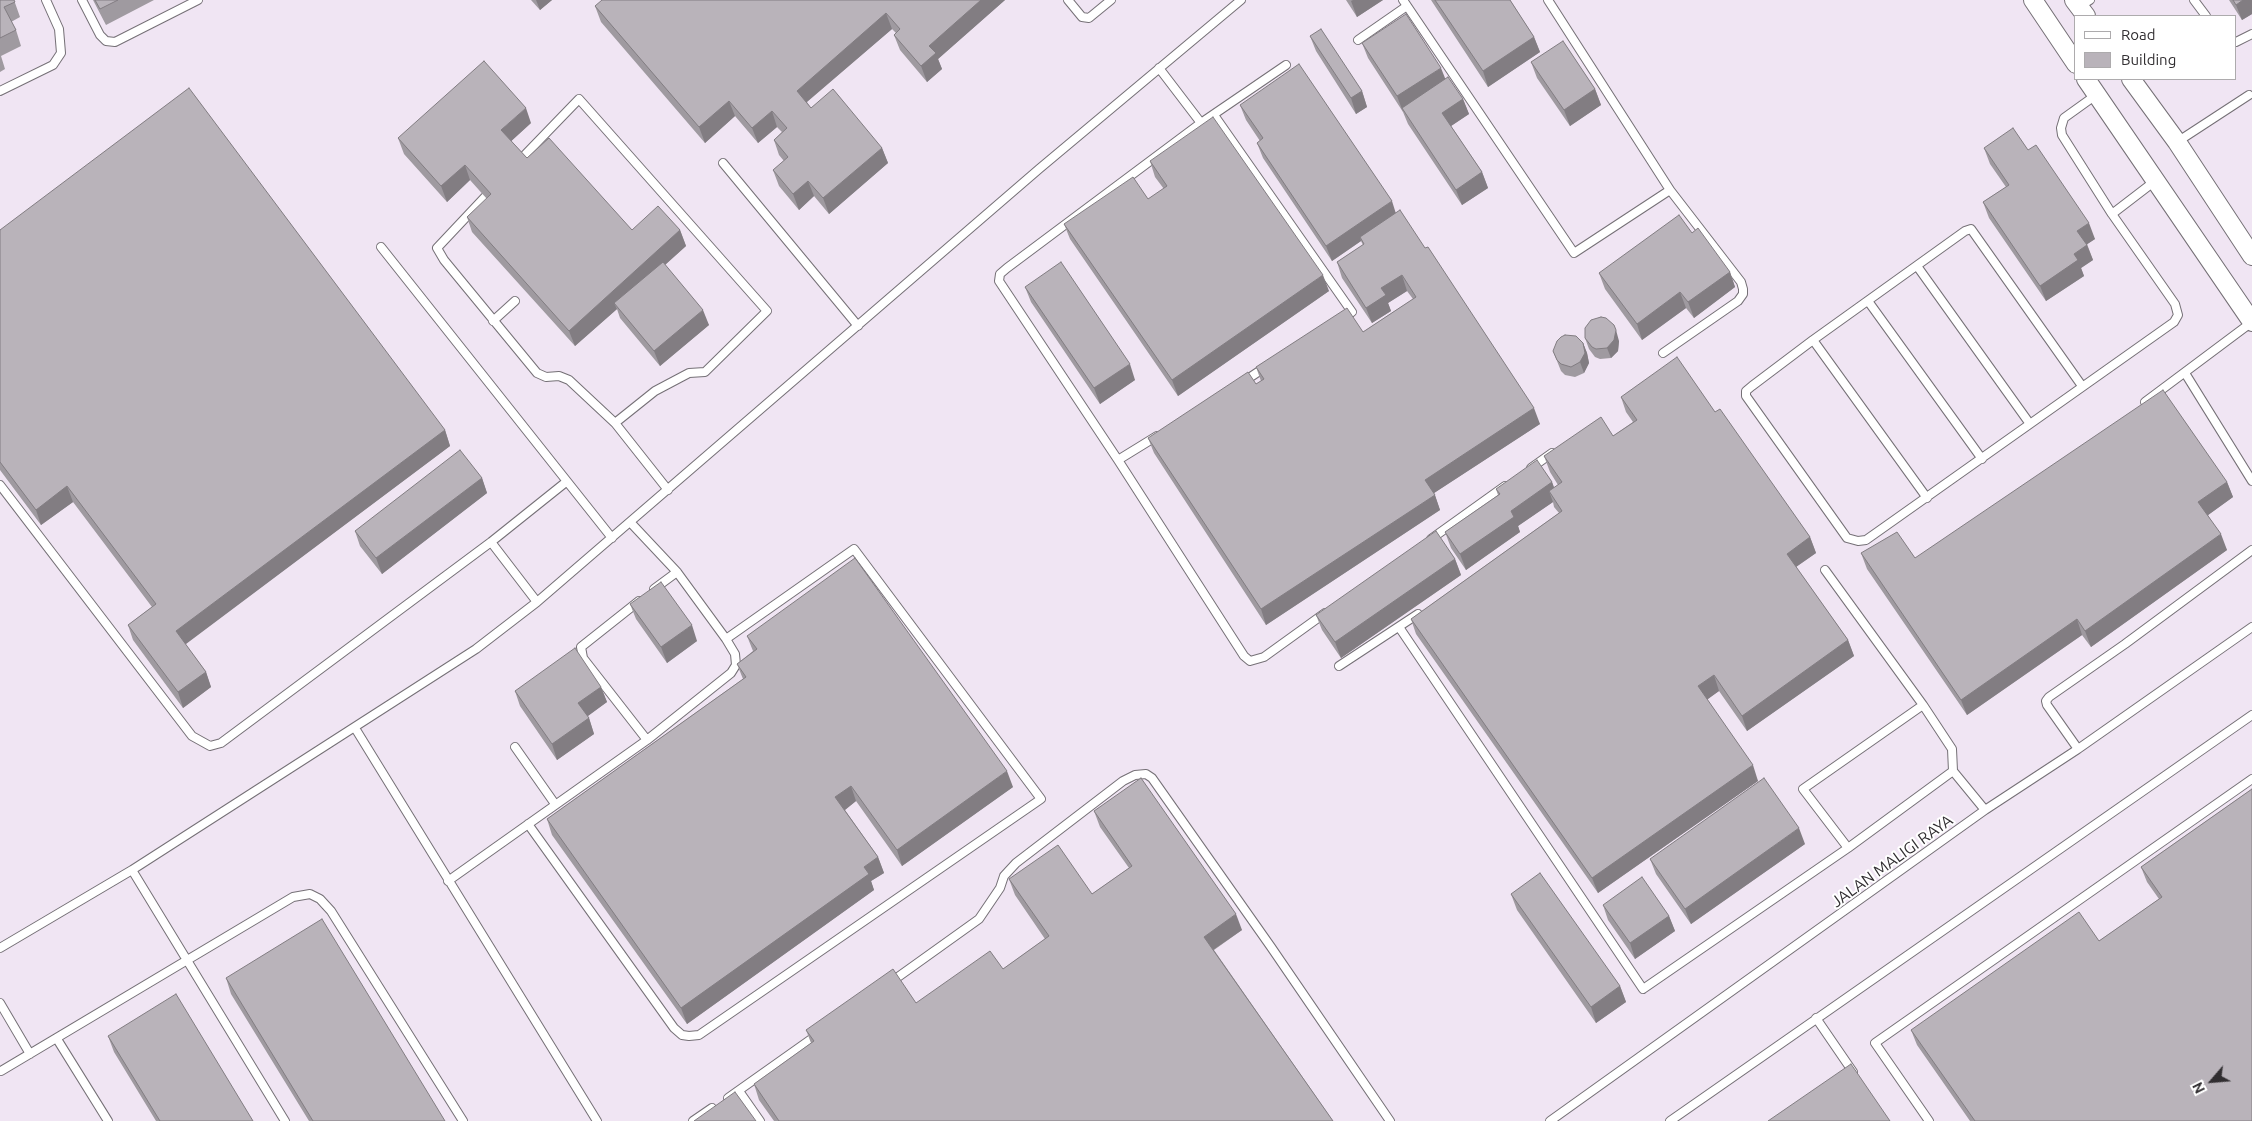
<!DOCTYPE html>
<html>
<head>
<meta charset="utf-8">
<style>
  body { margin:0 }
  #map { position:relative; width:2252px; height:1121px; overflow:hidden; background:#f8f2f9; font-family:Ubuntu,sans-serif }
  canvas { display:block }
  .legend { position:absolute; left:2074px; top:15px; width:162px; height:65px; box-sizing:border-box; background:#fff; border:1px solid #adabad; margin:0; padding:6px 9px; list-style:none; font-size:15px; color:#312e31 }
  .legend li { display:flex; align-items:center; gap:10px; height:25px }
  .legend b { width:25px; border:1px solid #adabad }
  .north { position:absolute; left:2187px; top:1056px; width:50px; height:50px; -webkit-text-stroke:4px #fff; paint-order:stroke; rotate:243deg; font-size:14px; font-weight:700; line-height:20px; text-align:center; color:#312e31 }
  .north::after { content:''; display:block; margin:auto; width:18px; height:22px; background:#312e31; clip-path:polygon(50% 0,100% 100%,50% 72%,0 100%) }
</style>
</head>
<body>
<div id="map">
<canvas width="2252" height="1121"></canvas>
<ul class="legend">
<li><b style="height:6px;background:#fff"></b>Road</li>
<li><b style="height:14px;background:#b9b3ba"></b>Building</li>
</ul>
<div class="north">N</div>
</div>
<script>
const ctx = document.querySelector('canvas').getContext('2d');
ctx.lineJoin = 'round';
function paint(path, color) { ctx.fillStyle = color; ctx.fill(path, 'evenodd'); }
const shape = rows => new Path2D(rows.map(r => 'M' + r).join(''));
function stroke(path, color, width, dash) { ctx.strokeStyle = color; ctx.lineWidth = width; ctx.lineCap = dash ? 'butt' : 'round'; ctx.setLineDash(dash || []); ctx.stroke(path); }
function drawText(font, color, halo, rows, align = 'center') {
  ctx.font = font + ' Ubuntu,sans-serif'; ctx.lineWidth = 4; ctx.setLineDash([]); ctx.textBaseline = 'middle'; ctx.strokeStyle = halo; ctx.fillStyle = color; for (const [text, x, y, turn = 0] of rows) {
    ctx.save(); ctx.translate(x, y); ctx.rotate((+turn || 0) * Math.PI / 180); ctx.textAlign = isNaN(turn) ? turn : align; if (halo) ctx.strokeText(text, 0, 0); ctx.fillText(text, 0, 0); ctx.restore();
  }
}
paint(shape([
  [0,0,2252,0,2252,1121,0,1121],
  [2076,16,2236,16,2236,79,2076,79]
]), '#f0e5f3');
const service = shape([
  [82,0,100,35,106,41,115,42,198,0],
  [1068,0,1082,17,1089,18,1111,0],
  [1403,0,1574,253,1670,190,1548,0],
  [2194,0,2206,16],
  [2079,7,2090,0],
  [1358,40,1407,6],
  [2236,42,2252,34],
  [1286,65,1201,123,1007,268,1000,274,999,281,1118,460,1244,656,1250,661,1264,657,1325,613],
  [1159,68,1201,123],
  [0,91,53,65,61,53,59,29,46,0],
  [1214,115,1352,312,1342,319],
  [2177,142,2249,95],
  [520,160,579,99,767,311,705,372,689,373,655,391,615,423],
  [723,163,858,326],
  [485,197,437,248,444,260,537,373,546,377,559,376,569,380,615,423,668,490],
  [2112,214,2155,181],
  [381,247,612,538],
  [1917,266,2030,424],
  [1868,301,1982,459],
  [493,321,515,301],
  [1813,340,1927,498],
  [1663,353,1738,301,1743,294,1743,289,1741,282,1670,190],
  [2185,373,2252,481],
  [1243,382,1264,368],
  [2082,386,1971,229,1965,231,1813,340,1752,386,1746,391,1746,396,1847,538,1858,541,1866,540,2174,322,2178,315,2175,304,2112,214,2062,135,2061,128,2064,118,2096,95],
  [2145,402,2252,322],
  [1118,460,1157,436],
  [1531,468,1552,453],
  [0,485,192,736,210,746,221,743,491,542,566,482],
  [1431,539,1505,486],
  [491,542,537,602],
  [1825,570,1923,705,1952,749,1953,771,1985,810],
  [654,589,677,572],
  [639,601,581,647,583,658,647,740],
  [1399,627,1643,989,1848,848,1803,789,1923,705],
  [1339,666,1418,614],
  [355,728,597,1121],
  [515,747,555,804],
  [2078,749,2047,705,2046,701,2049,697,2125,644,2252,550],
  [528,824,674,1028,682,1035,689,1036,699,1035,1041,799,854,549,726,639],
  [1848,848,1953,771],
  [132,870,285,1121],
  [448,881,647,740,731,673,736,665,735,654,726,639,677,572,630,522],
  [0,948,132,870,476,649,537,602,1039,169,1241,0],
  [891,982,979,919,1000,888,1004,876,1016,863,1123,781,1135,775,1146,774,1152,778,1271,947,1390,1121],
  [0,1003,30,1054],
  [1816,1018,1853,1072],
  [57,1039,108,1121],
  [1,1071,293,897,310,894,320,899,331,911,463,1121],
  [739,1091,760,1121],
  [728,1098,817,1035],
  [693,1121,712,1108],
  [1550,1121,1985,810,2078,749,2252,627],
  [1670,1121,2252,715],
  [1929,1121,1875,1043,2252,779]
]);
const tertiary = shape([
  [2033,0,2076,64],
  [2074,0,2086,16],
  [2086,79,2252,322],
  [2131,79,2177,142,2252,256]
]);
stroke(service, '#757076', 10);
stroke(tertiary, '#757076', 20);
stroke(service, '#fff', 8);
stroke(tertiary, '#fff', 18);
paint(shape([
  [0,0,14,0,20,17,11,22,16,30,21,46,1,56,5,69,0,72],
  [93,0,154,0,106,25],
  [531,0,552,0,540,10],
  [1005,0,938,59,942,69,927,82,900,50,894,35,896,33,892,29,807,102,811,108,882,148,888,163,829,214,814,196,799,210,779,186,773,170,784,161,779,155,774,140,782,132,777,127,758,143,735,116,705,143,601,22,595,6],
  [1346,0,1383,0,1357,17],
  [1431,0,1510,0,1534,37,1540,52,1488,87],
  [2229,0,2252,0,2252,14,2242,20],
  [1310,36,1362,91,1367,107,1356,114,1316,51],
  [1362,43,1445,79,1463,99,1469,114,1451,126,1482,172,1488,188,1462,205,1408,124,1403,112,1368,58],
  [1531,62,1595,89,1601,105,1570,126,1537,78],
  [1240,105,1396,213,1540,424,1434,493,1440,510,1266,625,1154,453,1148,438,1256,384,1261,381,1256,367,1363,332,1413,299,1407,291,1388,303,1391,311,1372,323,1342,278,1337,262,1363,245,1361,241,1332,261,1263,158,1257,143,1260,141,1246,120],
  [531,123,511,141,527,158,632,230,680,230,686,246,665,265,709,325,660,366,620,318,617,309,575,346,472,232,467,217,487,199,470,180,447,202,404,154,398,138],
  [1984,148,2028,150,2095,239,2087,244,2093,260,2081,268,2084,276,2046,301,1989,218,1983,202,2006,187,1990,164],
  [1150,161,1329,291,1178,396,1070,239,1064,224,1148,199,1164,189,1155,177],
  [0,230,445,430,450,446,185,644,206,672,211,687,183,708,133,640,128,625,152,607,73,502,41,525,0,470],
  [1692,233,1730,272,1735,287,1694,318,1686,308,1642,340,1605,289,1599,273],
  [1025,287,1135,380,1100,404,1031,302],
  [1585,338,1619,341,1618,351,1611,358,1600,359,1595,357,1589,349],
  [1583,343,1587,353,1589,363,1584,373,1575,377,1565,375,1561,371,1553,351],
  [1621,397,1715,412,1810,537,1816,553,1796,567,1848,640,1854,656,1747,731,1719,691,1707,699,1758,781,1598,893,1416,634,1411,619,1559,513,1554,507,1553,502,1518,526,1520,532,1466,570,1451,548,1445,532,1498,495,1496,489,1552,482,1554,488,1558,485,1550,472,1544,456,1613,436,1633,422,1626,412],
  [482,478,487,493,382,574,360,546,355,531],
  [2227,482,2233,497,2208,515,2227,550,2091,647,2082,635,1967,715,1867,569,1861,553,1915,558],
  [1455,559,1461,575,1341,658,1322,630,1316,615],
  [630,604,697,641,667,663,636,619],
  [747,636,1013,787,902,866,856,801,845,810,878,857,884,873,871,881,874,890,687,1024,552,835,547,819,743,679,737,664,753,651],
  [601,687,607,702,587,716,589,718,594,734,557,760,520,706,515,691],
  [2252,789,2252,1121,1970,1121,1917,1045,1911,1030,2099,941,2159,899,2147,882,2141,867],
  [1094,811,1242,930,1214,950,1333,1121,774,1121,759,1100,754,1084,811,1043,806,1030,916,1003,1003,969,1045,939,1015,895,1009,879,1092,894,1129,868,1100,827],
  [1805,844,1691,924,1656,874,1650,859],
  [1511,894,1620,986,1626,1002,1596,1023,1517,910],
  [1603,905,1669,916,1675,931,1635,959,1608,920],
  [226,978,445,1121,309,1121,231,994],
  [108,1036,253,1121,156,1121,114,1052]
]), '#9f9aa0');
paint(shape([
  [536,0,552,0,540,10],
  [981,0,1005,0,938,59,942,69,927,82,921,66,929,46],
  [1353,0,1383,0,1357,17,1351,1],
  [2243,0,2252,0,2252,14,2242,20,2236,5],
  [886,13,892,29,802,106,797,91],
  [1534,37,1540,52,1488,87,1483,71],
  [1441,68,1447,83,1402,108,1403,112,1397,96],
  [1595,89,1601,105,1570,126,1564,110],
  [1362,91,1367,107,1356,114,1351,98],
  [1463,99,1469,114,1448,128,1442,113],
  [729,101,735,116,705,143,699,127],
  [526,108,531,123,507,145,501,130],
  [772,111,777,127,758,143,752,128],
  [882,148,888,163,829,214,823,198],
  [465,165,470,180,447,202,441,186],
  [1482,172,1488,188,1462,205,1456,190],
  [808,181,814,196,799,210,793,194],
  [1392,201,1397,217,1360,237,1361,241,1332,261,1326,246],
  [2089,223,2095,239,2083,247,2077,231],
  [680,230,686,246,618,307,614,303,617,309,575,346,569,331],
  [2087,245,2093,260,2081,268,2084,276,2046,301,2040,286,2074,254],
  [1730,272,1735,287,1694,318,1688,302],
  [1323,275,1329,291,1178,396,1172,380],
  [1402,275,1407,291,1388,303,1391,311,1372,323,1366,308,1381,288],
  [1680,292,1686,308,1642,340,1637,324],
  [703,310,709,325,660,366,654,351],
  [1616,330,1619,341,1618,351,1611,358,1607,348],
  [1583,343,1587,353,1589,363,1584,373,1580,362],
  [1130,364,1135,380,1100,404,1094,388],
  [1534,408,1540,424,1431,495,1425,480],
  [445,430,450,446,182,647,176,631],
  [482,478,487,493,382,574,376,558],
  [1552,482,1558,498,1549,491,1553,502,1518,526,1520,532,1466,570,1460,554,1511,511],
  [2227,482,2233,497,2204,518,2198,502],
  [67,486,73,502,41,525,36,510],
  [1435,495,1440,510,1266,625,1261,609],
  [2221,534,2227,550,2091,647,2085,631],
  [1810,537,1816,553,1793,569,1787,554],
  [1455,559,1461,575,1341,658,1335,642],
  [2077,619,2082,635,1967,715,1961,700],
  [692,625,697,641,667,663,661,647],
  [1848,640,1854,656,1747,731,1742,716],
  [206,672,211,687,183,708,178,692],
  [1714,675,1719,691,1704,702,1698,686],
  [601,687,607,702,584,719,578,703],
  [589,718,594,734,557,760,552,744],
  [1753,765,1758,781,1598,893,1592,878],
  [1007,771,1013,787,902,866,897,850],
  [851,786,856,801,841,813,835,797],
  [1799,828,1805,844,1691,924,1685,909],
  [878,857,884,873,871,881,874,890,687,1024,681,1008,864,867],
  [1236,914,1242,930,1210,952,1204,937],
  [1669,916,1675,931,1635,959,1630,943],
  [1620,986,1626,1002,1596,1023,1591,1007]
]), '#827d82');
const building = shape([
  [0,0,14,0,15,2,4,7,16,30,0,38,0,0],
  [95,0,118,0,100,9,95,0],
  [602,0,981,0,929,46,936,53,921,66,894,35,900,29,886,13,797,91,811,108,833,89,882,148,823,198,808,181,793,194,773,170,788,157,774,140,787,128,772,111,752,128,729,101,699,127,595,6,602,0],
  [1435,0,1510,0,1534,37,1483,71,1435,0],
  [2233,0,2243,0,2236,5,2233,0],
  [1406,14,1441,68,1397,96,1362,43,1406,14],
  [1321,29,1362,91,1351,98,1310,36,1321,29],
  [1563,41,1595,89,1564,110,1531,62,1563,41],
  [484,61,526,108,501,130,527,158,549,138,632,230,658,206,680,230,569,331,467,217,491,194,465,165,441,186,398,138,484,61],
  [1299,64,1392,201,1326,246,1257,143,1263,138,1240,105,1299,64],
  [1448,77,1463,99,1442,113,1482,172,1456,190,1402,108,1448,77],
  [189,88,445,430,176,631,206,672,178,692,128,625,156,604,67,486,36,510,0,462,0,230,189,88],
  [1213,117,1323,275,1172,380,1064,224,1133,177,1148,199,1167,186,1150,161,1213,117],
  [2013,128,2028,150,2036,145,2089,223,2077,231,2087,245,2074,254,2078,260,2040,286,1983,202,2009,185,1984,148,2013,128],
  [1400,210,1425,248,1428,247,1534,408,1425,480,1435,495,1261,609,1148,438,1248,372,1256,384,1264,379,1256,367,1347,308,1363,332,1416,297,1402,275,1381,288,1386,295,1366,308,1337,262,1364,244,1360,237,1400,210],
  [1679,215,1692,233,1698,228,1730,272,1688,302,1680,292,1637,324,1599,273,1679,215],
  [663,262,703,310,654,351,614,303,663,262],
  [1061,262,1130,364,1094,388,1025,287,1061,262],
  [1601,317,1606,318,1614,325,1616,330,1614,340,1607,348,1596,349,1592,347,1585,338,1585,328,1591,320,1601,317],
  [1565,335,1576,336,1583,343,1585,353,1580,362,1571,367,1561,364,1557,360,1553,351,1557,341,1561,337,1565,335],
  [1677,357,1715,412,1720,409,1810,537,1787,554,1848,640,1742,716,1714,675,1698,686,1753,765,1592,878,1411,619,1562,511,1549,491,1562,482,1544,456,1601,417,1613,436,1637,420,1621,397,1677,357],
  [2163,390,2227,482,2198,502,2221,534,2085,631,2077,619,1961,700,1861,553,1897,532,1915,558,2163,390],
  [460,450,482,478,376,558,355,531,460,450],
  [1537,460,1552,482,1511,511,1514,517,1460,554,1445,532,1500,494,1496,489,1537,460],
  [1436,531,1455,559,1335,642,1316,615,1436,531],
  [855,558,1007,771,897,850,851,786,835,797,878,857,864,867,869,874,681,1008,547,819,746,677,737,664,757,649,747,636,855,558],
  [661,582,692,625,661,647,630,604,661,582],
  [575,648,601,687,578,703,589,718,552,744,515,691,575,648],
  [1141,778,1236,914,1204,937,1333,1121,779,1121,754,1084,814,1041,806,1030,893,969,916,1003,990,951,1003,969,1049,936,1009,879,1058,845,1092,894,1132,866,1094,811,1141,778],
  [1764,778,1799,828,1685,909,1650,859,1764,778],
  [2252,789,2252,1121,1975,1121,1911,1030,2079,912,2099,941,2162,897,2141,867,2252,789],
  [1540,873,1620,986,1591,1007,1511,894,1540,873],
  [1642,877,1669,916,1630,943,1603,905,1642,877],
  [322,919,445,1121,313,1121,226,978,322,919],
  [176,994,253,1121,160,1121,108,1036,176,994],
  [1851,1064,1890,1121,1768,1121,1851,1064],
  [735,1092,756,1121,694,1121,735,1092]
]);
paint(building, '#b9b3ba');
stroke(building, '#827d82', 1);
drawText('16px', '#312e31', '#fff', [
  ["JALAN MALIGI RAYA",1892,861,-36]
]);
</script>
</body>
</html>
